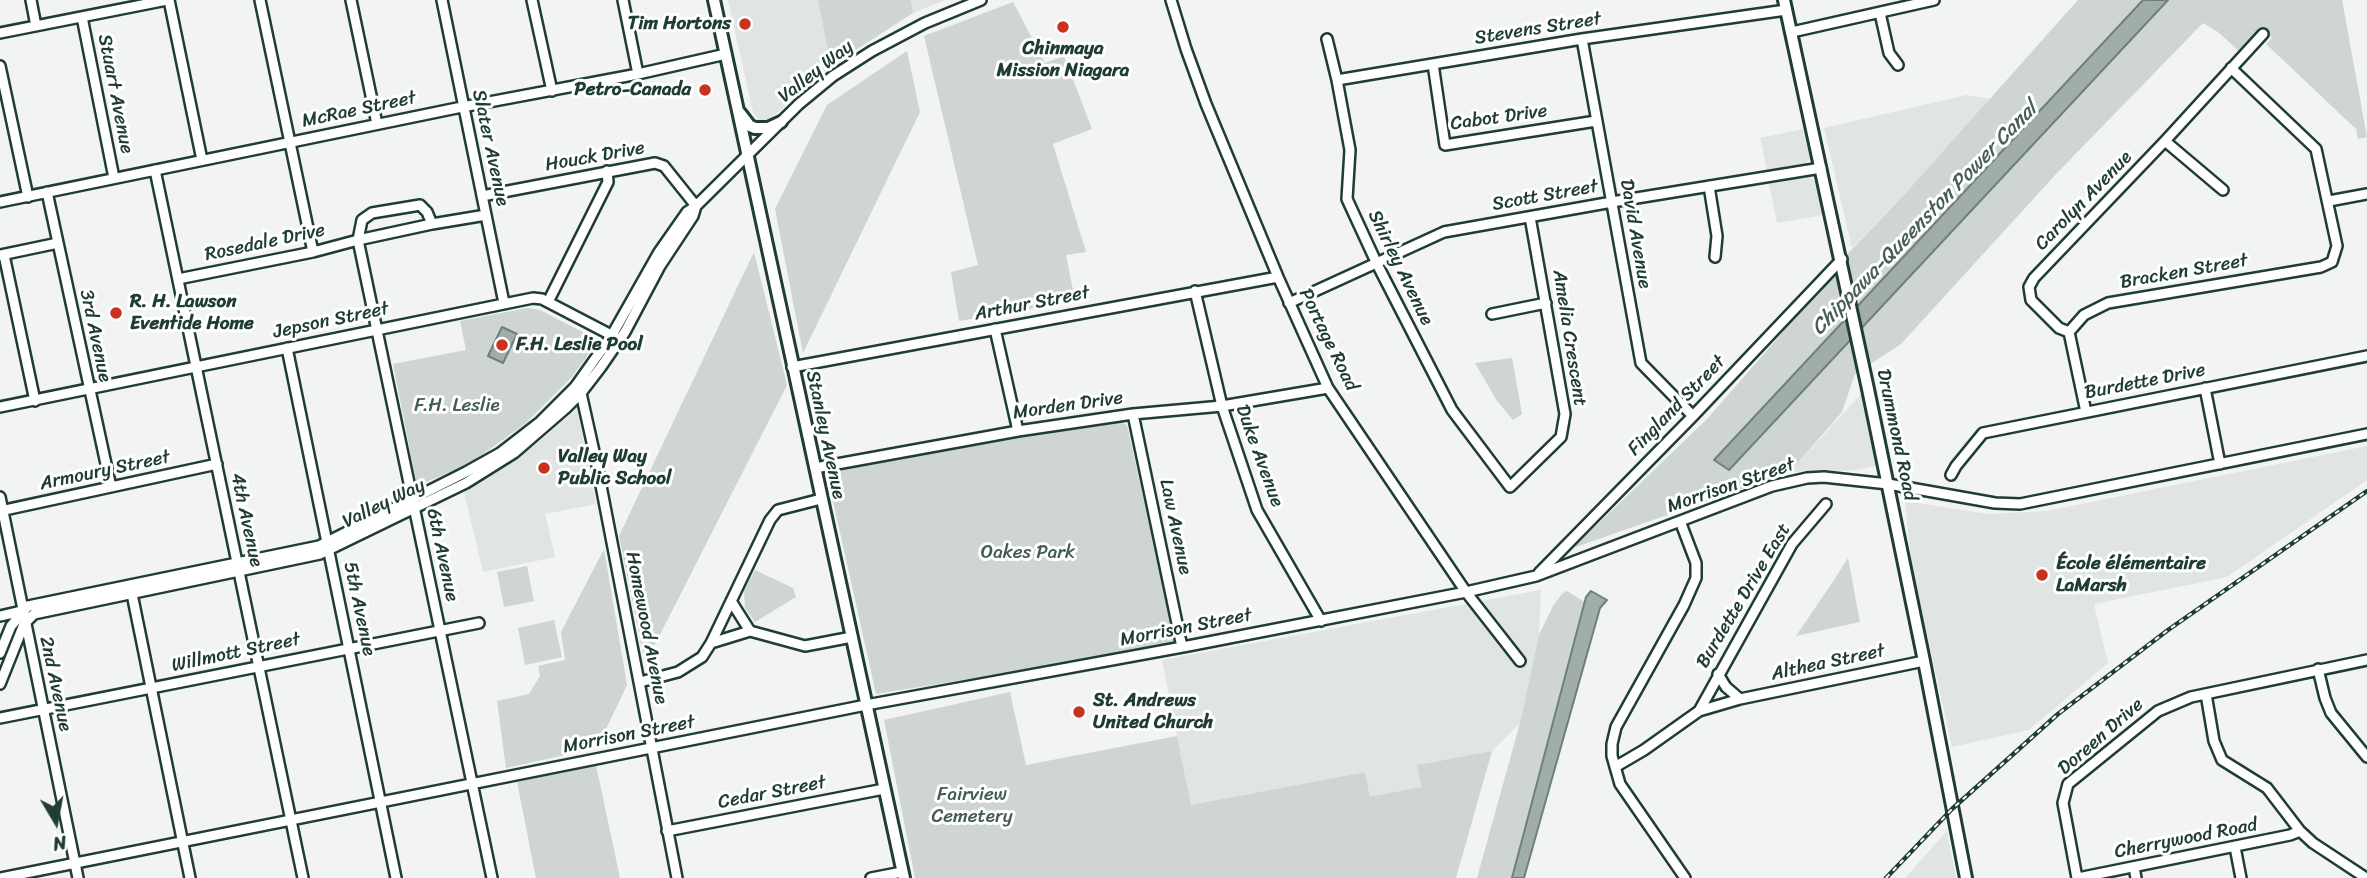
<!DOCTYPE html>
<html>
<head>
<meta charset="utf-8">
<style>
  body { margin:0 }
  #map { position:relative; width:2367px; height:878px; overflow:hidden; background:#f2f3f3; font-family:Sriracha,sans-serif }
  canvas { display:block }
  .north { position:absolute; left:21px; top:787px; width:70px; height:70px; -webkit-text-stroke:5px #fff; paint-order:stroke; rotate:170deg; font-size:19px; font-weight:700; line-height:28px; text-align:center; color:#1f3d34 }
  .north::after { content:''; display:block; margin:auto; width:24px; height:32px; background:#1f3d34; clip-path:polygon(50% 0,100% 100%,50% 72%,0 100%) }
</style>
</head>
<body>
<div id="map">
<canvas width="2367" height="878"></canvas>
<div class="north">N</div>
</div>
<script>
const ctx = document.querySelector('canvas').getContext('2d');
ctx.lineJoin = 'round';
function paint(path, color) { ctx.fillStyle = color; ctx.fill(path, 'evenodd'); }
const shape = rows => new Path2D(rows.map(r => 'M' + r).join(''));
function stroke(path, color, width, dash) { ctx.strokeStyle = color; ctx.lineWidth = width; ctx.lineCap = dash ? 'butt' : 'round'; ctx.setLineDash(dash || []); ctx.stroke(path); }
function drawText(font, color, halo, rows, align = 'center') {
  ctx.font = font + ' Sriracha,sans-serif'; ctx.lineWidth = 6; ctx.setLineDash([]); ctx.textBaseline = 'middle'; ctx.strokeStyle = halo; ctx.fillStyle = color; for (const [text, x, y, turn = 0] of rows) {
    ctx.save(); ctx.translate(x, y); ctx.rotate((+turn || 0) * Math.PI / 180); ctx.textAlign = isNaN(turn) ? turn : align; if (halo) ctx.strokeText(text, 0, 0); ctx.fillText(text, 0, 0); ctx.restore();
  }
}
paint(shape([
  [728,0,818,0,831,66,762,126,753,112],
  [911,0,945,0,913,13],
  [1967,95,1991,99,1905,194,1852,248,1824,128],
  [1803,129,1810,159,1804,165,1767,170,1760,138],
  [1810,177,1815,182,1823,215,1777,223,1769,184],
  [1861,394,1876,466,1856,470,1790,472],
  [577,409,596,504,545,514,555,557,483,572,464,492,536,444],
  [2367,446,2367,480,2227,577,2094,604,2108,663,2029,730,1952,747,1911,561,1905,501,1988,514,2047,511],
  [1541,590,1539,635,1520,723,1492,751,1417,765,1421,787,1370,798,1365,772,1191,805,1162,660],
  [1947,831,1956,878,1905,878]
]), '#e0e4e3');
paint(shape([
  [818,0,911,0,913,13,831,66],
  [2078,0,2143,0,1714,460,1730,470,2167,0,2342,0,2367,137,2358,139,2356,129,2266,44,2272,38,2262,28,2239,51,2218,32,2203,23,2057,173,1901,344,1855,374,1842,412,1790,472,1573,548,1707,419,1783,332,1789,315,1905,194],
  [1013,2,1045,63,1064,56,1092,129,1053,144,1086,252,1066,255,1075,301,959,321,951,272,978,265,924,36],
  [907,51,920,112,803,353,775,209,827,105],
  [754,252,787,385,645,664,619,536],
  [527,308,540,310,596,339,586,358,571,378,526,423,471,463,417,486,393,364,466,350,460,321],
  [1512,358,1522,414,1513,420,1497,401,1475,363],
  [1113,419,1127,425,1176,645,876,694,829,483,837,471],
  [604,549,627,685,597,748,506,768,497,701,529,694,540,676,538,666,565,660,561,632],
  [1848,558,1860,622,1796,636,1832,583],
  [527,566,534,601,504,607,497,572],
  [755,570,793,588,796,597,755,622,745,608,744,591],
  [1567,591,1591,606,1514,878,1477,878,1520,723,1539,635,1553,606,1562,594],
  [554,620,562,657,525,665,518,628],
  [1010,692,1026,765,1177,736,1191,805,1365,772,1370,797,1421,787,1417,765,1492,751,1456,878,915,878,884,720],
  [596,765,620,878,536,878,517,782]
]), '#ced5d3');
const water = shape([
  [2143,0,2168,0,1729,470,1714,460,2143,0],
  [502,327,517,334,503,363,488,356,502,327],
  [1591,591,1607,600,1600,608,1524,878,1512,878,1586,597,1591,591]
]);
paint(water, '#a1adaa');
stroke(water, '#6d807b', 2);
const minor = shape([
  [31,0,36,26],
  [169,0,202,160],
  [260,0,313,252],
  [351,0,377,124],
  [442,0,504,303],
  [532,0,552,91],
  [623,0,638,74],
  [1171,0,1186,49,1206,104,1278,277,1328,388,1466,592,1520,661],
  [1880,13,1889,53,1898,65],
  [82,17,114,178],
  [1792,32,1934,0],
  [0,33,167,0],
  [1327,39,1337,80,1350,150,1347,199,1377,264,1452,410,1510,487,1561,437,1565,414,1530,217],
  [1582,39,1641,363,1693,416],
  [1433,64,1445,145,1596,121],
  [0,66,28,197],
  [1337,80,1582,39,1786,10],
  [2165,141,2223,190],
  [155,170,303,878],
  [1709,186,1717,236,1715,257],
  [47,192,111,487],
  [482,196,655,163,664,166,696,206],
  [2329,201,2367,194],
  [0,202,457,108,638,74,726,54],
  [432,224,427,212,420,205,372,213,362,220,358,240,492,878],
  [1,255,58,243],
  [4,255,35,401],
  [178,279,313,252,358,240,432,224,486,215],
  [1195,291,1222,406,1257,510,1321,621],
  [548,302,608,182,607,171],
  [1289,303,1444,232,1612,202,1821,168],
  [1492,314,1546,303],
  [995,329,1018,431],
  [2069,332,2084,315,2108,303,2321,267,2332,262,2337,246,2316,149,2231,68],
  [2069,332,2059,328,2031,300,2029,287,2034,278,2165,141,2263,34],
  [2069,332,2086,412],
  [287,348,396,878],
  [792,367,1278,277],
  [2205,388,2220,464],
  [579,391,581,393,597,465,677,878],
  [0,407,533,298,542,299,615,337],
  [1133,414,1182,647],
  [815,468,1018,431,1133,414,1222,406,1328,388],
  [1951,475,1956,466,1983,433,2367,356],
  [0,497,78,878],
  [0,511,217,464],
  [1680,521,1696,563,1696,578,1684,605,1616,727,1612,744,1612,756,1620,784,1685,878],
  [1539,573,1693,416,1842,259],
  [131,589,190,878],
  [731,601,750,631],
  [0,616,22,611],
  [711,643,750,631,805,646,852,637],
  [0,653,11,626,28,606,319,546,466,472,500,453,540,422,575,387,612,335,659,252,687,212,696,206,799,104,833,76,872,51,925,23,981,0],
  [2318,669,2325,698,2331,713,2367,757],
  [1718,674,1726,687,1740,699],
  [640,682,678,672,702,657,711,643,770,520,778,510,821,499],
  [0,684,24,624,34,614,320,554,466,483,514,453,566,408,581,393,601,367,625,332,660,266,693,216,696,206],
  [2206,694,2214,741,2222,760,2267,788,2300,831,2313,843,2366,878],
  [1699,711,1792,544,1826,504],
  [0,718,479,623],
  [1615,767,1644,750,1699,711,1740,699,1924,661],
  [667,831,884,789],
  [2235,847,2241,878],
  [2134,867,2136,878],
  [1,878,866,705,1188,646,1466,592,1536,576,1772,486,1807,478,1824,477,1888,484,1995,503,2020,504,2367,434],
  [871,878,902,872],
  [2077,878,2063,803,2068,784,2158,711,2191,697,2367,660],
  [2078,878,2290,835,2300,831]
]);
const major = shape([
  [714,0,904,878],
  [1784,0,1868,389,1924,661,1966,878],
  [740,113,750,126,755,128,768,128,781,122]
]);
stroke(minor, '#1f3d34', 14);
stroke(major, '#1f3d34', 16);
stroke(minor, '#fff', 9);
stroke(major, '#fff', 10);
const rail = shape([
  [1886,878,1952,809,2058,714,2168,630,2367,491]
]);
stroke(rail, '#1f3d34', 4.5);
stroke(rail, '#fff', 2, [5]);
for (const [x, y, r, color] of [
  [745,24,7,"#c8321e"],
  [1063,27,7,"#c8321e"],
  [705,90,7,"#c8321e"],
  [116,313,7,"#c8321e"],
  [502,345,7,"#c8321e"],
  [544,468,7,"#c8321e"],
  [2042,575,7,"#c8321e"],
  [1079,712,7,"#c8321e"]
]) { const dot = new Path2D(); dot.arc(x, y, r, 0, 2 * Math.PI); ctx.fillStyle = color; ctx.fill(dot); stroke(dot, '#fff', 2.5); }
drawText('bold 19px', '#1f3d34', '#fff', [
  ["Tim Hortons",731,24,"right"],
  ["Chinmaya",1063,49,"center"],
  ["Mission Niagara",1063,71,"center"],
  ["Petro-Canada",691,90,"right"],
  ["R. H. Lawson",130,302],
  ["Eventide Home",130,324],
  ["F.H. Leslie Pool",516,345],
  ["Valley Way",558,457],
  ["Public School",558,479],
  ["École élémentaire",2056,564],
  ["LaMarsh",2056,586],
  ["St. Andrews",1093,701],
  ["United Church",1093,723]
], 'left');
drawText('19px', '#1f3d34', '#fff', [
  ["Stevens Street",1538,29,-9],
  ["Valley Way",816,72,-38],
  ["Stuart Avenue",115,94,79],
  ["McRae Street",359,110,-12],
  ["Cabot Drive",1499,118,-8],
  ["Slater Avenue",490,148,78],
  ["Houck Drive",595,157,-10],
  ["Scott Street",1545,196,-10],
  ["Carolyn Avenue",2084,201,-46],
  ["David Avenue",1635,234,80],
  ["Rosedale Drive",265,243,-12],
  ["Shirley Avenue",1400,268,64],
  ["Bracken Street",2184,272,-10],
  ["Arthur Street",1032,304,-11],
  ["Jepson Street",331,321,-12],
  ["3rd Avenue",95,336,78],
  ["Amelia Crescent",1569,338,81],
  ["Portage Road",1328,340,64],
  ["Burdette Drive",2145,382,-11],
  ["Morden Drive",1068,406,-8],
  ["Fingland Street",1677,406,-46],
  ["Stanley Avenue",825,435,78],
  ["Drummond Road",1896,435,78],
  ["Duke Avenue",1259,456,70],
  ["Armoury Street",105,471,-12],
  ["Morrison Street",1731,486,-19],
  ["Valley Way",384,504,-26],
  ["4th Avenue",246,520,78],
  ["Law Avenue",1175,527,78],
  ["6th Avenue",442,555,78],
  ["Burdette Drive East",1744,596,-59],
  ["5th Avenue",359,609,78],
  ["Homewood Avenue",646,628,79],
  ["Morrison Street",1186,628,-11],
  ["Willmott Street",236,653,-12],
  ["Althea Street",1828,663,-12],
  ["2nd Avenue",55,684,78],
  ["Morrison Street",629,735,-11],
  ["Doreen Drive",2101,737,-41],
  ["Cedar Street",772,793,-11],
  ["Cherrywood Road",2186,839,-11]
]);
drawText('19px', '#425b54', '#fff', [
  ["F.H. Leslie",457,406],
  ["Oakes Park",1028,553],
  ["Fairview",972,795],
  ["Cemetery",972,817]
]);
drawText('italic 21px', '#465f57', '#fff', [
  ["Chippawa-Queenston Power Canal",1925,219,-46]
]);
</script>
</body>
</html>
